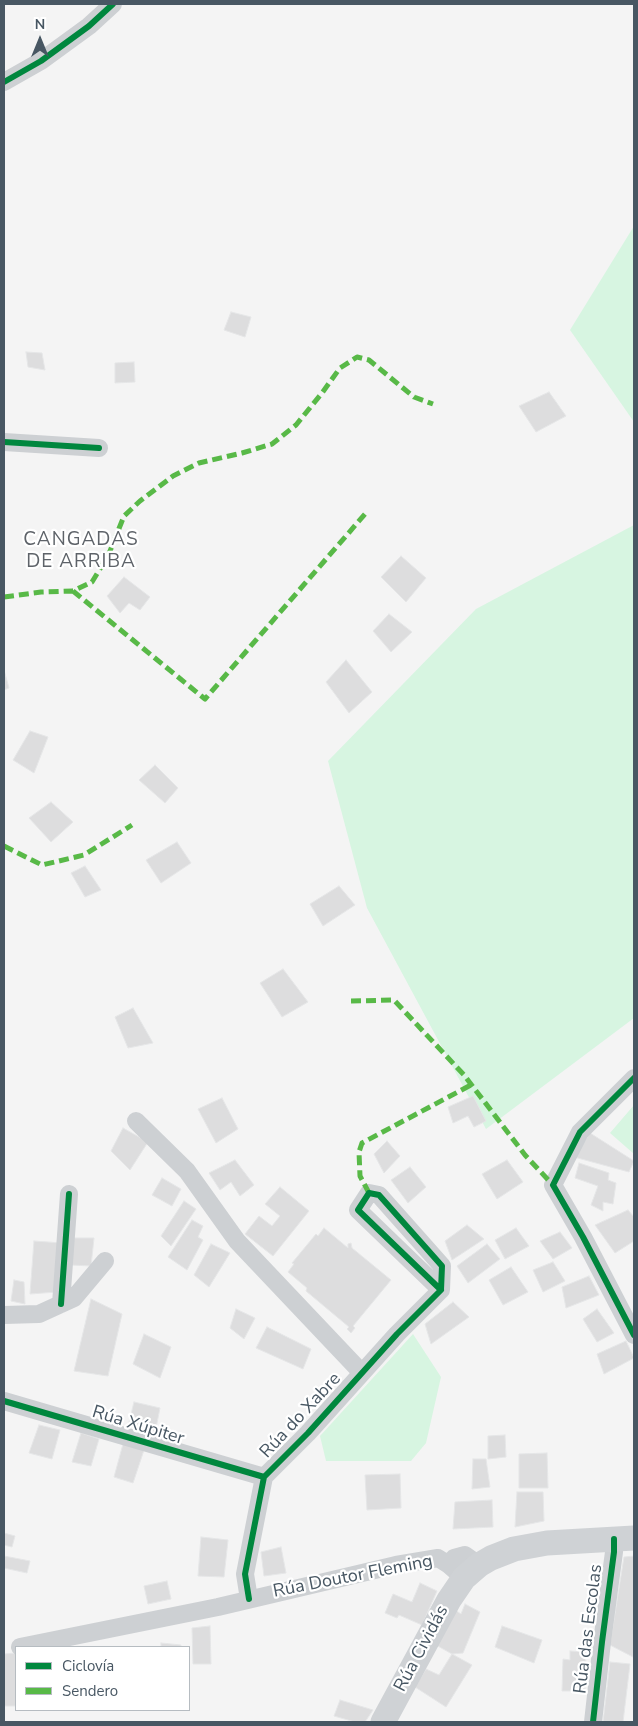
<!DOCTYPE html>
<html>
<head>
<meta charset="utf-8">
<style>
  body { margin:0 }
  #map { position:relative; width:638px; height:1726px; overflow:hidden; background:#f4f4f4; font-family:"Nunito Sans",sans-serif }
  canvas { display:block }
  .frame { position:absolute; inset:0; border:5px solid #485763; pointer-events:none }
  .legend { position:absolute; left:15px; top:1646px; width:175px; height:65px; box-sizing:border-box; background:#fff; border:1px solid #b6bcc1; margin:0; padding:6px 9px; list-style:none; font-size:15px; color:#485763 }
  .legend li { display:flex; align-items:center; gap:10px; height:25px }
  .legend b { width:25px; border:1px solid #b6bcc1 }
  .north { position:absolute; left:15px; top:15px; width:50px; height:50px; -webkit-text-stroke:4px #fff; paint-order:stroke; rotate:0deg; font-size:14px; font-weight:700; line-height:20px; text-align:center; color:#485763 }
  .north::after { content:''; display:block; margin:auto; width:18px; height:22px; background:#485763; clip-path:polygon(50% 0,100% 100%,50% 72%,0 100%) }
</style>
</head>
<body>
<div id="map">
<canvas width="638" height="1726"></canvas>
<div class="frame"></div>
<ul class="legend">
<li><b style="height:6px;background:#00873e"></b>Ciclovía</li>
<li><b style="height:6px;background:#58b947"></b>Sendero</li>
</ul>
<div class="north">N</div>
</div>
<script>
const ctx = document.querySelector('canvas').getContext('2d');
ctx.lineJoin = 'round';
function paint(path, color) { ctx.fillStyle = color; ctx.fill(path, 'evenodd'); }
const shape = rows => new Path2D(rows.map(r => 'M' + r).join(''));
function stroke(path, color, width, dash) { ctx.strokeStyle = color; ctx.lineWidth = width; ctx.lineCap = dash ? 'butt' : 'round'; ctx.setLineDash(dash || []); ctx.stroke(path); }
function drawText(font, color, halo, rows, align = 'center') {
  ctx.font = font + ' "Nunito Sans",sans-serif'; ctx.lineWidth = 4.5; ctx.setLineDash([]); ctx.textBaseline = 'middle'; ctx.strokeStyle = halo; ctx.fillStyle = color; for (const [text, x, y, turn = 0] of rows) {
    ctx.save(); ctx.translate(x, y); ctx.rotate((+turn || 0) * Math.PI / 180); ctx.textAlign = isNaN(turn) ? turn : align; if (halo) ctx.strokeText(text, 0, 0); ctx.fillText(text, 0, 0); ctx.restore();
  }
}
paint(shape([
  [634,226,634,422,570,330],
  [634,525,634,1018,486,1129,367,908,328,761,476,609],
  [634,1105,634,1154,610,1133],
  [413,1334,441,1377,426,1443,411,1461,326,1461,320,1436]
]), '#d7f5e1');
const building = shape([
  [231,312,251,317,245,337,224,330,231,312],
  [26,352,42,353,45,370,28,367,26,352],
  [134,362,135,382,115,383,115,363,134,362],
  [549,392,566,416,536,432,519,406,549,392],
  [401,556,426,578,406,602,381,577,401,556],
  [124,577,150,597,140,610,129,603,120,613,107,596,124,577],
  [389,614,412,632,391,652,373,631,389,614],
  [346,660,372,692,349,713,326,682,346,660],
  [4,670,9,688,4,690,4,670],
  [30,731,48,737,34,773,13,760,30,731],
  [155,765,178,788,165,803,139,780,155,765],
  [51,802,73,822,51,842,29,818,51,802],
  [177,842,191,863,161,883,146,860,177,842],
  [85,866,101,890,85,897,71,873,85,866],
  [339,886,355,905,323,926,310,904,339,886],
  [283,969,308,1002,282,1017,260,983,283,969],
  [133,1008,153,1043,128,1048,115,1017,133,1008],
  [473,1096,486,1121,474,1127,468,1116,453,1123,448,1107,473,1096],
  [222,1098,238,1129,216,1143,198,1109,222,1098],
  [123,1128,148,1142,130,1170,111,1151,123,1128],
  [590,1133,634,1161,629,1172,574,1157,590,1133],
  [387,1141,400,1156,384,1173,374,1154,387,1141],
  [235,1160,254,1185,240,1196,231,1182,220,1190,209,1173,235,1160],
  [507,1160,523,1182,497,1199,482,1174,507,1160],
  [579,1163,609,1173,608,1180,616,1183,613,1204,603,1202,603,1211,591,1205,598,1186,575,1178,579,1163],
  [410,1167,426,1187,408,1203,391,1180,410,1167],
  [162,1178,181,1189,172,1206,152,1195,162,1178],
  [280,1187,309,1211,273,1256,245,1234,259,1216,272,1226,280,1216,265,1204,280,1187],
  [184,1201,196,1209,171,1246,161,1236,184,1201],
  [628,1210,634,1217,634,1241,615,1253,595,1225,628,1210],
  [192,1220,203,1226,198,1237,203,1240,187,1270,168,1257,192,1220],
  [467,1225,484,1239,452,1260,445,1241,467,1225],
  [324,1228,348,1248,348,1244,351,1243,352,1248,391,1280,353,1326,355,1328,351,1333,347,1329,349,1327,306,1291,307,1288,288,1272,294,1264,292,1263,316,1234,318,1236,324,1228],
  [516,1228,529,1246,505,1259,495,1240,516,1228],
  [560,1232,572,1248,553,1259,540,1241,560,1232],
  [72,1238,94,1238,91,1266,71,1265,72,1238],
  [34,1241,62,1243,57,1292,30,1294,34,1241],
  [211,1244,230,1253,209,1287,194,1275,211,1244],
  [487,1244,500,1259,468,1283,457,1266,487,1244],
  [553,1262,565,1281,543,1292,533,1270,553,1262],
  [511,1267,528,1292,503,1305,489,1280,511,1267],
  [589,1276,599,1295,566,1308,562,1287,589,1276],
  [14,1280,24,1282,25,1304,11,1301,14,1280],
  [91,1299,122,1314,108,1376,74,1371,91,1299],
  [453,1302,469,1317,431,1344,425,1324,453,1302],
  [236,1309,255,1318,244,1339,230,1328,236,1309],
  [597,1309,614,1333,597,1342,583,1319,597,1309],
  [267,1327,311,1349,303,1369,256,1348,267,1327],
  [144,1334,171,1347,160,1378,133,1364,144,1334],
  [626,1341,634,1358,604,1374,597,1354,626,1341],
  [134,1402,160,1408,155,1433,128,1426,134,1402],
  [39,1425,60,1430,52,1459,29,1453,39,1425],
  [81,1433,99,1439,91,1466,72,1462,81,1433],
  [505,1435,506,1457,488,1459,488,1436,505,1435],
  [123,1444,144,1450,133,1483,114,1477,123,1444],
  [547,1453,548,1488,519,1488,519,1454,547,1453],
  [473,1459,486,1459,490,1487,472,1489,473,1459],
  [400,1474,401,1508,367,1510,365,1475,400,1474],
  [517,1492,543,1492,544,1521,515,1527,517,1492],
  [492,1500,493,1527,453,1529,455,1502,492,1500],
  [4,1533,15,1536,12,1547,4,1545,4,1533],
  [201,1537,228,1540,224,1577,198,1576,201,1537],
  [281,1547,286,1573,264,1576,261,1552,281,1547],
  [4,1556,30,1561,27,1573,4,1568,4,1556],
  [634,1556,634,1647,633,1657,610,1645,624,1557,634,1556],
  [167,1581,171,1599,148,1604,144,1586,167,1581],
  [420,1583,437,1591,422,1625,399,1615,397,1618,385,1613,393,1594,412,1602,420,1583],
  [465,1604,480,1612,463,1653,452,1654,436,1645,455,1610,461,1614,465,1604],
  [210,1626,211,1664,193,1664,192,1628,210,1626],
  [502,1626,542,1640,534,1663,495,1647,502,1626],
  [161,1643,181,1645,181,1647,161,1647,161,1643],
  [570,1651,586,1652,585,1691,562,1691,563,1659,570,1660,570,1651],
  [16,1653,16,1706,4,1706,4,1654,16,1653],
  [452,1654,472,1665,446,1707,415,1687,426,1669,439,1675,452,1654],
  [610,1662,630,1664,623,1722,603,1722,610,1662],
  [340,1700,373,1710,365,1722,355,1722,334,1716,340,1700]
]);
paint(building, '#ddddde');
stroke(building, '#e5e6e7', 1);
stroke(shape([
  [4,82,41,61,89,26,113,4],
  [4,442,99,448],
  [634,1078,580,1132,553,1185,583,1237,634,1335],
  [136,1121,187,1171,237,1241,362,1373],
  [61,1304,69,1194],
  [4,1315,39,1314,74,1298,105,1261],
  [4,1401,264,1477],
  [457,1572,449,1565,454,1558,465,1555,479,1565],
  [249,1599,245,1574,264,1477,308,1433,397,1334,441,1290,442,1266,379,1195,369,1193,358,1210,441,1290],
  [20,1647,218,1607,396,1565,438,1558,449,1565],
  [593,1722,602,1642,614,1552,614,1539]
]), '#cdd0d3', 18);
stroke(shape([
  [383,1722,449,1600,464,1578,479,1565,491,1558,514,1549,547,1543,634,1538]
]), '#cfd2d5', 25);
stroke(shape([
  [73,591,205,699,365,514],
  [4,597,41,592,73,591,92,582,108,556,124,516,140,501,173,476,199,463,242,453,272,444,296,425,322,393,340,368,357,357,369,360,414,397,433,404],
  [4,846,42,865,84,855,132,825],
  [351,1001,394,1000,464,1075,525,1155,553,1185],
  [369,1193,360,1176,359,1152,362,1143,471,1085]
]), '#58b947', 5, [10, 5]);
stroke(shape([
  [4,82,41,61,89,26,113,4],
  [4,442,99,448],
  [634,1078,580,1132,553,1185,583,1237,634,1335],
  [61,1304,69,1194],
  [4,1401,264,1477],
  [249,1599,245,1574,264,1477,308,1433,397,1334,441,1290,442,1266,379,1195,369,1193,358,1210,441,1290],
  [593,1722,602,1642,614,1552,614,1539]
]), '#00873e', 6);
drawText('18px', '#485763', '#fff', [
  ["Rúa do Xabre",301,1416,-47],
  ["Rúa Xúpiter",138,1426,17],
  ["Rúa Doutor Fleming",353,1577,-11],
  ["Rúa das Escolas",589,1629,-83],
  ["Rúa Cividás",422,1649,-62]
]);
ctx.letterSpacing = '1px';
drawText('19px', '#5e6369', '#fff', [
  ["CANGADAS",81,540],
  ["DE ARRIBA",81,562]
]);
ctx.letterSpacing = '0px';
</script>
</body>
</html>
